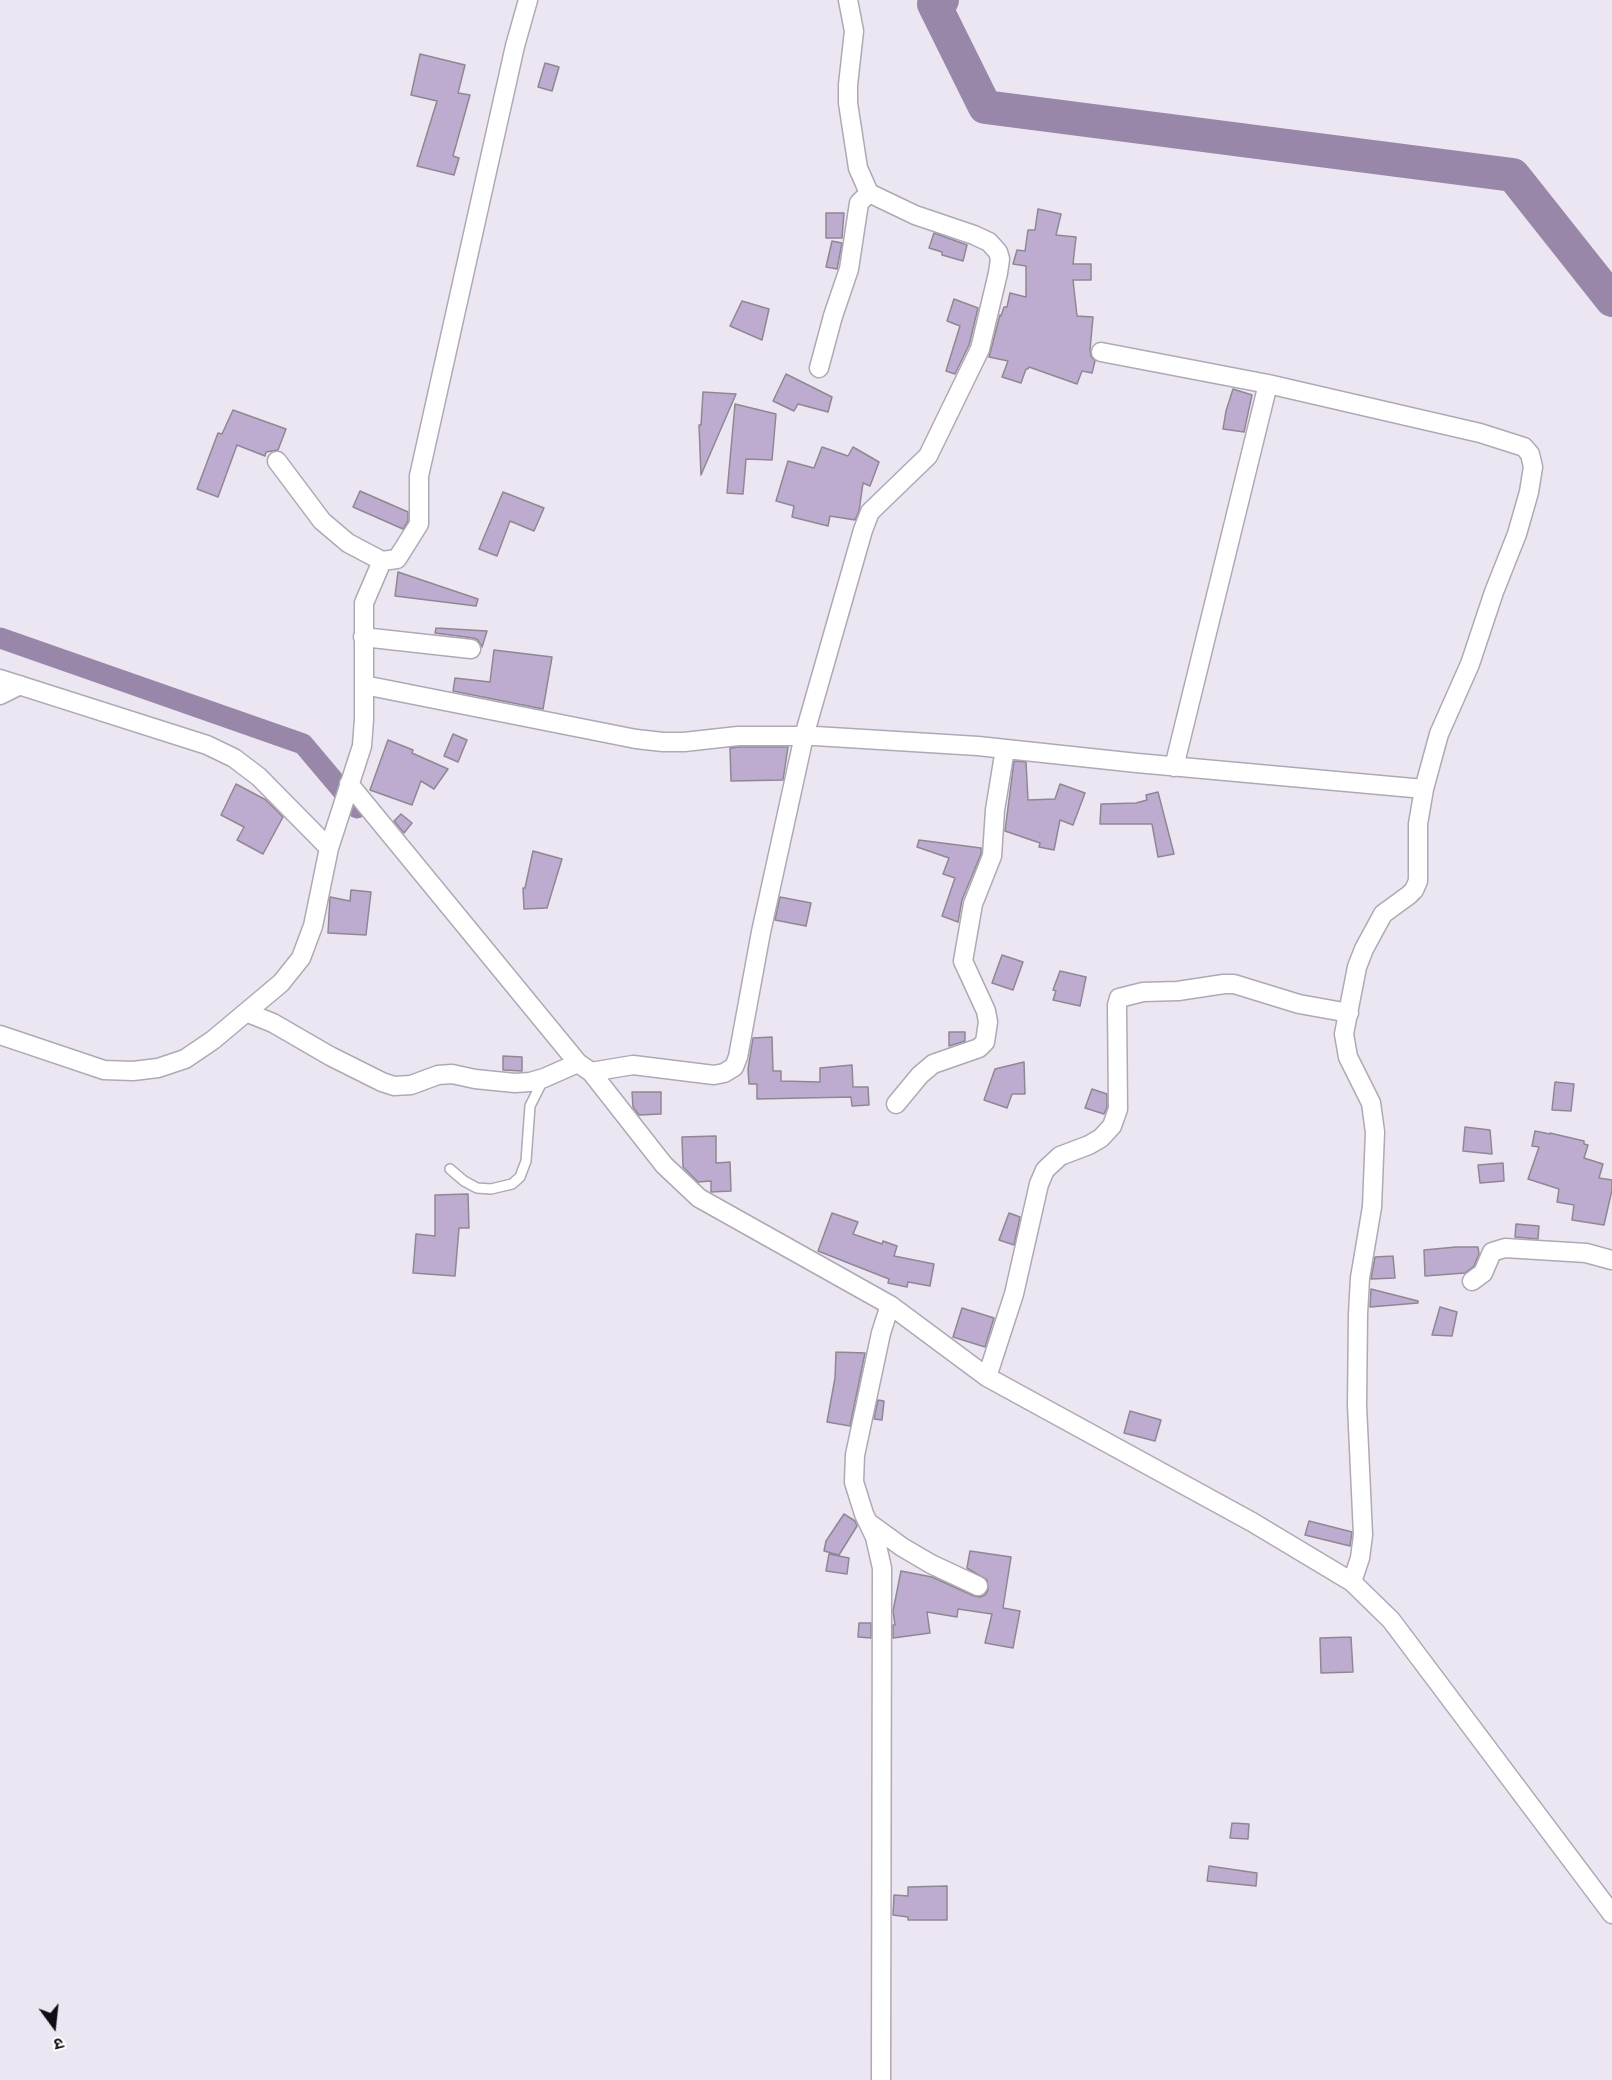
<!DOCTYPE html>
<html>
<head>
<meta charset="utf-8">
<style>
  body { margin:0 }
  #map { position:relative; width:1612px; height:2080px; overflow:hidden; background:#ece6f2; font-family:Montserrat,"Noto Sans Devanagari",sans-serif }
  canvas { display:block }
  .north { position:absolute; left:24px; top:1996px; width:60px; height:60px; -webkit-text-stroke:4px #fff; paint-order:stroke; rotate:165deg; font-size:16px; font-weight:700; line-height:24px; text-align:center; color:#100e12 }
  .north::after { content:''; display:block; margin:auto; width:21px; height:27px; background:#100e12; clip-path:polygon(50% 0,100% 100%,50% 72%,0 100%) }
</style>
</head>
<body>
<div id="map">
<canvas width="1612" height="2080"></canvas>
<div class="north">उ</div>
</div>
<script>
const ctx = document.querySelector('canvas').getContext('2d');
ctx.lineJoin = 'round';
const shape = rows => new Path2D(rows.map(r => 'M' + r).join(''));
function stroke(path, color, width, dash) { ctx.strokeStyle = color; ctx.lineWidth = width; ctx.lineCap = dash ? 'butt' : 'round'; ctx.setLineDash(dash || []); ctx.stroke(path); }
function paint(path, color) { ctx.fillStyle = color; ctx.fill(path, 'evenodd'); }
stroke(shape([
  [0,638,303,744,357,808]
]), '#9887a8', 21);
stroke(shape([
  [942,0,934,4,985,107,1513,175,1612,300]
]), '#9887a8', 34);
const building = shape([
  [420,54,465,65,458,93,470,95,453,156,459,158,454,175,417,166,437,101,411,95,420,54],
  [545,63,559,67,552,91,538,87,545,63],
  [1038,209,1061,214,1056,235,1076,237,1073,264,1091,264,1091,280,1073,280,1077,316,1093,317,1090,350,1091,356,1095,361,1092,373,1082,371,1077,384,1029,367,1028,369,1026,369,1021,383,1002,377,1008,361,989,357,1000,315,1001,316,1004,307,1007,307,1010,293,1026,297,1026,266,1013,264,1017,250,1025,251,1028,230,1035,230,1038,209],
  [826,213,844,213,842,238,826,238,826,213],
  [934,233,967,245,963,261,942,255,942,252,929,248,934,233],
  [832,241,842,243,837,269,826,267,832,241],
  [954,299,978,308,969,345,955,374,946,371,960,326,947,321,954,299],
  [742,301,769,309,762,340,730,326,742,301],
  [786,374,832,397,828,412,798,404,794,411,773,401,786,374],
  [1233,389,1252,395,1244,432,1223,429,1226,411,1233,389],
  [703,392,736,394,701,475,699,425,701,425,703,392],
  [735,404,776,414,772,460,746,459,743,494,727,493,735,404],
  [233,410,286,429,278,450,266,452,265,456,237,445,218,497,197,489,218,433,222,434,233,410],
  [822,447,848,456,853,447,879,462,870,486,863,483,859,511,855,520,830,516,828,526,792,517,794,506,776,501,788,461,814,468,822,447],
  [360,491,408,512,408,521,403,529,353,507,360,491],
  [503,492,544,508,534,531,510,521,497,556,479,549,503,492],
  [398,572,478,599,476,606,395,596,398,572],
  [436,628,487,631,482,647,478,640,473,638,435,633,436,628],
  [494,650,552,657,543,709,453,691,455,678,490,682,494,650],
  [453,734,467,740,458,762,444,756,453,734],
  [388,740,413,750,412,753,448,769,434,789,421,781,412,805,370,790,388,740],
  [739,747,788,747,783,780,731,781,730,748,739,747],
  [1014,761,1026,762,1028,800,1055,799,1060,784,1085,793,1073,825,1060,820,1054,850,1039,847,1040,843,1005,831,1014,761],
  [236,784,266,800,283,817,263,854,237,840,244,827,221,815,236,784],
  [1158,792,1174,854,1158,857,1152,824,1100,824,1101,804,1136,803,1147,800,1146,795,1158,792],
  [401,814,412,823,404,833,394,821,401,814],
  [919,840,981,848,981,854,962,900,958,922,942,916,955,878,943,874,949,858,917,847,919,840],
  [533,851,562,859,547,908,524,909,523,888,525,888,533,851],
  [351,890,371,892,366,935,328,933,330,897,350,901,351,890],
  [780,897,811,903,806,926,775,920,780,897],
  [1002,955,1023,962,1013,990,992,983,1002,955],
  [1060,971,1086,977,1080,1006,1053,1000,1056,991,1053,990,1060,971],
  [949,1032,965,1032,965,1041,949,1046,949,1032],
  [772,1037,773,1071,781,1071,781,1081,820,1082,820,1068,852,1065,853,1087,868,1087,869,1105,852,1106,851,1097,757,1099,757,1084,749,1084,748,1069,753,1038,772,1037],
  [503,1056,522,1057,522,1071,503,1070,503,1056],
  [1024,1062,1025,1094,1012,1094,1007,1108,984,1100,995,1069,1024,1062],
  [1555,1082,1574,1084,1571,1111,1552,1110,1555,1082],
  [1092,1089,1107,1094,1107,1107,1104,1114,1085,1108,1092,1089],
  [632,1092,661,1092,661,1114,639,1115,633,1107,632,1092],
  [1465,1127,1490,1130,1492,1154,1463,1151,1465,1127],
  [1535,1131,1550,1134,1550,1133,1584,1141,1584,1144,1588,1145,1584,1158,1603,1164,1599,1178,1612,1180,1612,1190,1604,1225,1572,1220,1574,1205,1557,1202,1559,1189,1528,1179,1539,1147,1532,1146,1535,1131],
  [716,1136,716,1163,730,1162,731,1191,711,1192,711,1181,698,1182,683,1167,682,1137,716,1136],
  [1503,1163,1504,1181,1480,1183,1478,1165,1503,1163],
  [468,1194,469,1228,459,1228,455,1276,413,1273,416,1234,435,1236,435,1195,468,1194],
  [832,1213,858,1222,853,1234,882,1244,883,1241,897,1246,894,1256,934,1264,930,1286,908,1282,907,1287,888,1283,889,1279,818,1251,832,1213],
  [1009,1213,1020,1217,1014,1245,999,1240,1009,1213],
  [1516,1224,1539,1226,1538,1239,1515,1237,1516,1224],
  [1456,1247,1478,1247,1479,1254,1474,1266,1465,1273,1425,1276,1424,1250,1456,1247],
  [1393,1256,1395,1278,1371,1279,1375,1257,1393,1256],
  [1371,1289,1418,1301,1418,1303,1370,1307,1371,1289],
  [1440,1307,1457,1312,1452,1336,1432,1335,1440,1307],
  [962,1308,994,1318,985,1347,953,1337,962,1308],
  [836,1352,865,1353,850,1426,827,1422,835,1378,836,1352],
  [878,1400,884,1401,882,1420,874,1419,878,1400],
  [1130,1411,1161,1420,1155,1441,1124,1433,1130,1411],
  [844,1514,855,1521,857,1526,839,1555,824,1551,826,1541,844,1514],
  [1309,1521,1352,1532,1350,1546,1305,1535,1309,1521],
  [970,1551,1011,1557,1003,1608,1020,1611,1013,1648,985,1643,992,1614,958,1609,957,1617,927,1612,930,1633,893,1638,893,1625,895,1625,893,1611,901,1571,932,1577,974,1596,980,1597,985,1595,988,1590,987,1580,967,1568,970,1551],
  [829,1554,849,1558,847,1574,826,1571,829,1554],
  [859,1623,871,1623,871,1638,858,1637,859,1623],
  [1351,1637,1353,1672,1321,1673,1320,1638,1351,1637],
  [1232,1823,1249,1824,1248,1839,1230,1838,1232,1823],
  [1209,1866,1257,1873,1256,1886,1207,1881,1209,1866],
  [947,1886,947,1920,908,1920,908,1917,893,1915,894,1895,908,1896,908,1887,947,1886]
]);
paint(building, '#bdaccf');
stroke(building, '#8e8893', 1.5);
const lane = shape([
  [450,1169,464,1181,477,1188,491,1189,512,1184,520,1177,526,1161,530,1106,543,1080]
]);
const street = shape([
  [1101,352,1268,384,1480,433,1524,447,1530,454,1533,467,1529,492,1517,534,1494,592,1470,664,1439,734,1424,789,1418,824,1418,881,1414,890,1409,895,1383,914,1364,949,1357,967,1344,1034,1348,1057,1371,1103,1375,1132,1372,1207,1360,1278,1358,1314,1357,1405,1363,1535,1360,1558,1352,1582],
  [819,368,833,316,849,269,859,203,869,193,858,168,848,103,848,85,854,31,848,0],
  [277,461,322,521,348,543,382,561],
  [363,637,471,649],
  [0,679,207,745,234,758,259,777,329,848],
  [364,685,636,739,663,742,684,742,738,736,815,736,978,746,1137,763,1424,789],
  [0,695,20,685],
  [1174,767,1268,384],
  [349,784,578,1063,591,1072,664,1165,699,1198,890,1305,987,1377,1252,1522,1352,1582,1391,1620,1612,1914],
  [248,1013,273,1023,330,1056,382,1082,394,1086,411,1085,438,1075,452,1074,475,1079,515,1083,530,1082,544,1078,578,1063],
  [0,1035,104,1070,133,1071,158,1068,185,1059,213,1040,281,983,301,958,313,926,329,848,362,746,364,719,364,603,382,561,397,559,419,524,419,476,515,46,528,0],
  [591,1072,633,1065,714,1075,724,1073,734,1067,738,1057,761,932,804,736,863,530,870,512,928,456,980,349,998,273,1000,259,998,252,989,242,974,235,915,215,869,193],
  [896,1104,920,1075,933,1064,979,1048,985,1042,988,1022,986,1011,963,961,973,904,992,856,995,810,1005,749],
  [1472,1281,1483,1273,1492,1252,1505,1248,1586,1253,1612,1260],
  [987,1377,1014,1294,1039,1184,1045,1170,1060,1156,1089,1145,1101,1138,1112,1126,1118,1109,1117,1005,1119,998,1143,992,1178,991,1224,984,1234,984,1299,1004,1349,1013],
  [869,1523,902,1547,931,1564,978,1586],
  [881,2080,882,1568,875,1537,864,1514,854,1482,855,1455,881,1333,890,1305]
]);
stroke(lane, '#aea9b4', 12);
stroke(street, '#aea9b4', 21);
stroke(lane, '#fff', 9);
stroke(street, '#fff', 18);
</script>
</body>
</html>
